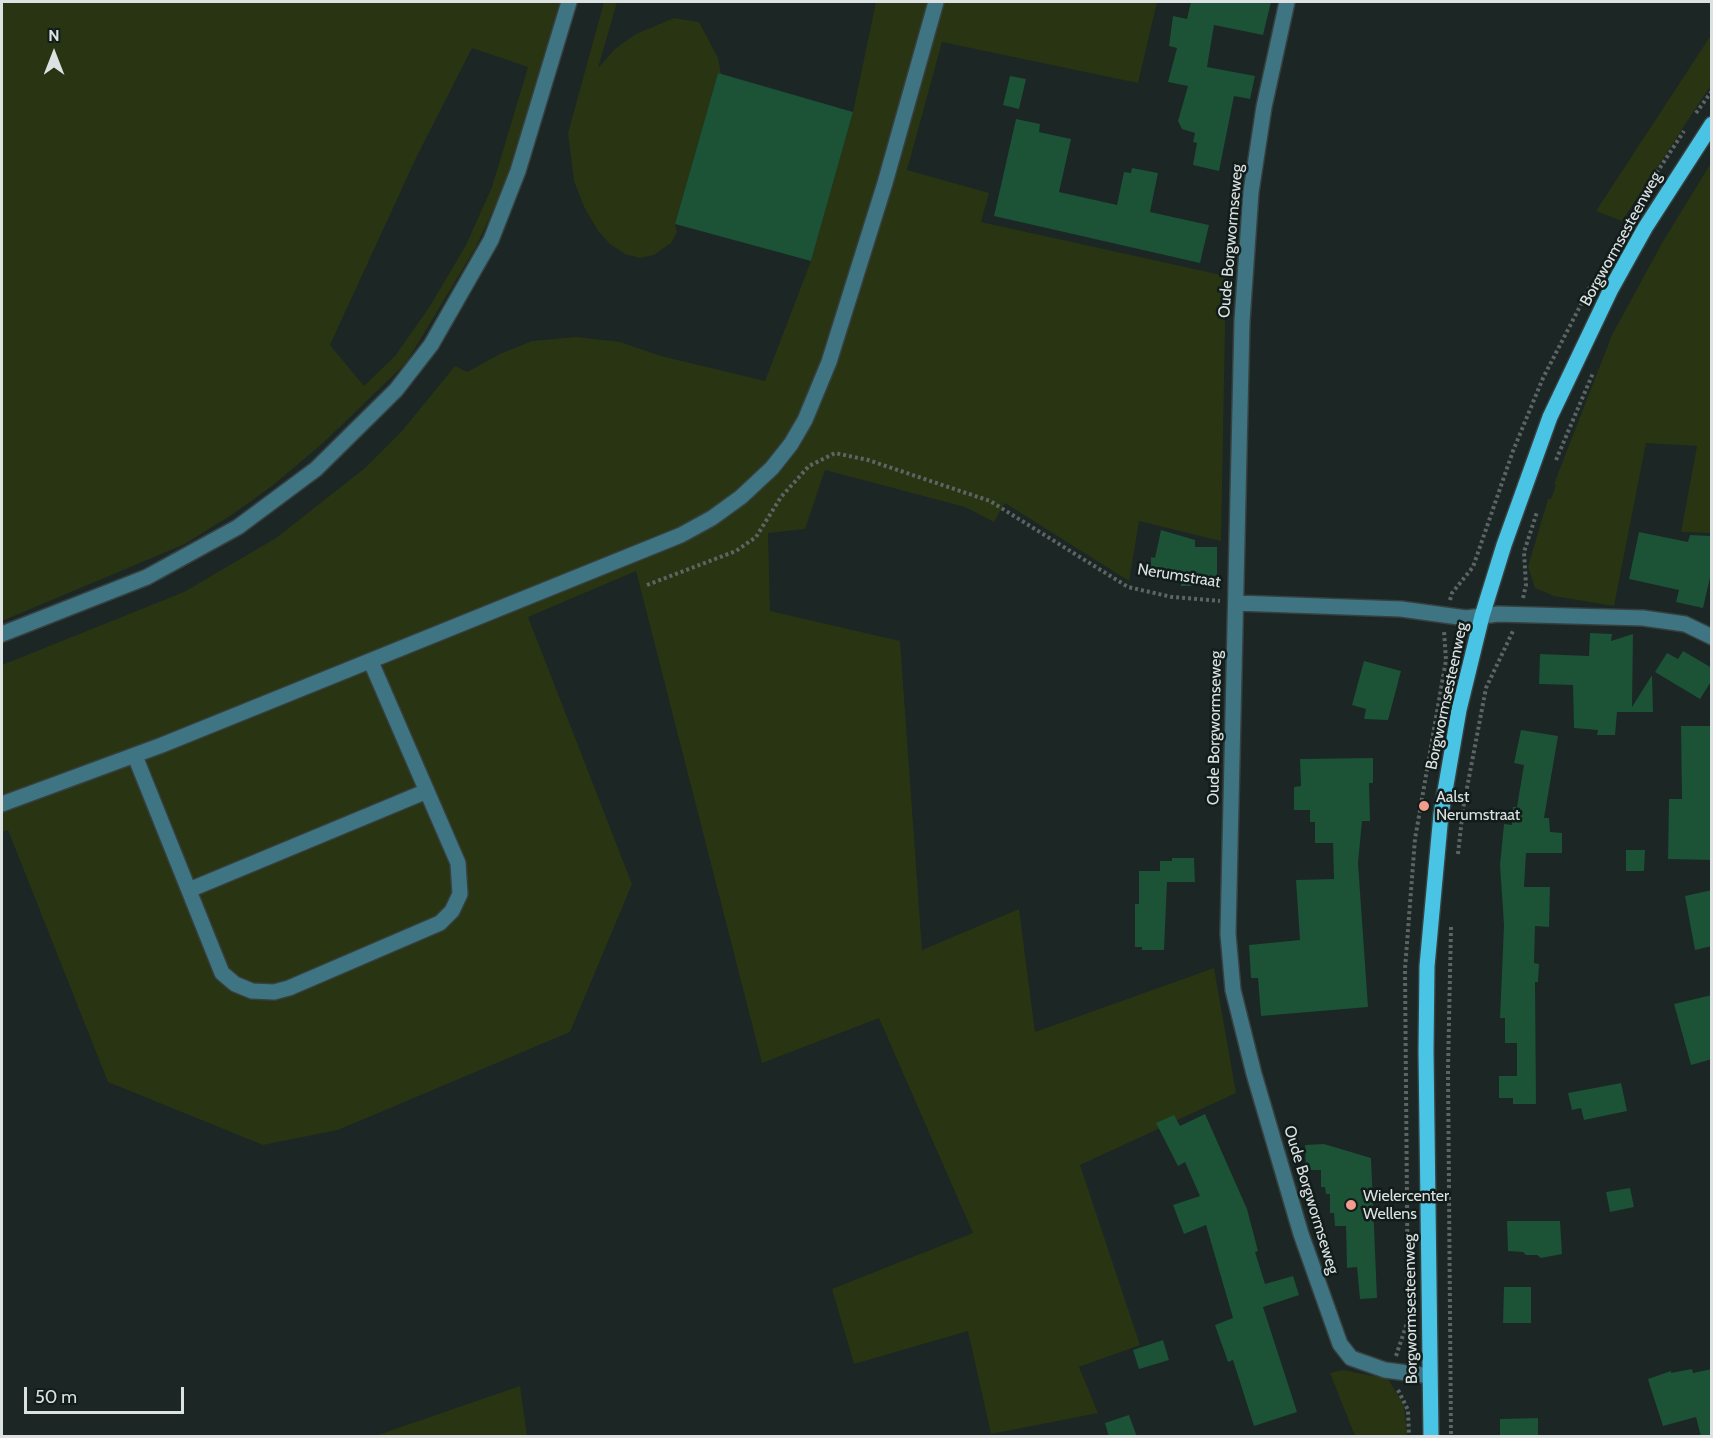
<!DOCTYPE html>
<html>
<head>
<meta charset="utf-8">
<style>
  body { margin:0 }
  #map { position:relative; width:1713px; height:1438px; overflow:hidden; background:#1b2625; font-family:Cabin,sans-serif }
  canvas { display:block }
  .frame { position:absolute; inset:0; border:3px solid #dbe2e1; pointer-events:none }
  .north { position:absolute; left:24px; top:24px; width:60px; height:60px; -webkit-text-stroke:4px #121c1b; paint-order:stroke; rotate:0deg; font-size:16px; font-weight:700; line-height:24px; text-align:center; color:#dbe2e1 }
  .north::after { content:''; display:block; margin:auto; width:21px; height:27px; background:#dbe2e1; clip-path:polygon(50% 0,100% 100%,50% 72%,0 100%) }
  .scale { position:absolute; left:24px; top:1387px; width:160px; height:27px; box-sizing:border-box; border:3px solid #dbe2e1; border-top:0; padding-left:8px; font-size:18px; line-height:21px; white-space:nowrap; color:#dbe2e1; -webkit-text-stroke:4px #121c1b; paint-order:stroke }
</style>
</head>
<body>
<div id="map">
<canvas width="1713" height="1438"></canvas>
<div class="frame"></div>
<div class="north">N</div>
<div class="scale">50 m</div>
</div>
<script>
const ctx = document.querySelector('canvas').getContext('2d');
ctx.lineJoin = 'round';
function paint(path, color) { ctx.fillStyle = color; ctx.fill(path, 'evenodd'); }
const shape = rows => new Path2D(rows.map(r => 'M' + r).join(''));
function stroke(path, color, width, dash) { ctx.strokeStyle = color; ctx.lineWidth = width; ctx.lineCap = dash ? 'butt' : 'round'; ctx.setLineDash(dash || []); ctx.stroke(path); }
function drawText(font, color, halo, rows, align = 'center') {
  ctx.font = font + ' Cabin,sans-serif'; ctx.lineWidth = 5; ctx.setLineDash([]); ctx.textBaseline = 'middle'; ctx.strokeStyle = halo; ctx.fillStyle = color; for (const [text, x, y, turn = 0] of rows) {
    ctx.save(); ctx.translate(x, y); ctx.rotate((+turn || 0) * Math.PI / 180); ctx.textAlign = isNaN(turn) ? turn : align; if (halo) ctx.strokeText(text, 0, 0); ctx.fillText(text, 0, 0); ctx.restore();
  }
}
paint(shape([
  [2,2,560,2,508,178,476,247,406,363,322,444,272,486,233,514,185,544,2,621],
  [472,48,528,67,492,187,466,245,430,306,395,356,364,386,330,345,416,158],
  [604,2,617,2,598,68,616,48,636,34,674,18,699,22,718,58,721,74,718,73,675,224,677,232,671,243,654,255,640,258,625,254,610,244,598,231,584,207,574,181,568,133],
  [876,2,1157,2,1138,83,942,42,907,170,989,193,981,222,1226,276,1221,541,1139,521,1129,581,1005,503,994,522,965,507,825,470,805,529,768,533,770,611,900,641,922,950,1019,909,1035,1032,1214,968,1236,1093,1080,1165,1140,1345,1079,1367,1098,1413,991,1434,968,1331,854,1364,832,1289,973,1233,879,1018,762,1063,636,571,528,617,632,884,570,1032,338,1130,263,1145,108,1082,8,830,2,832,2,665,184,592,276,538,365,468,402,431,455,366,467,372,500,354,532,341,576,337,620,342,661,356,765,381,811,261,853,112],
  [1711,35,1711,85,1622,221,1596,211],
  [1711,163,1711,533,1681,532,1697,446,1646,443,1614,606,1554,596,1535,588,1528,567,1548,499,1551,499,1556,485,1554,484,1612,335,1662,243],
  [1343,1370,1388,1379,1404,1405,1407,1436,1355,1436,1330,1373],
  [520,1386,527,1436,375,1436]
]), '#293412');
paint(shape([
  [1191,2,1271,2,1263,35,1214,25,1207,67,1255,76,1250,99,1234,96,1219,171,1193,165,1197,143,1193,142,1195,133,1182,129,1178,121,1188,86,1168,82,1177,48,1169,46,1173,16,1187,19],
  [718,73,853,112,811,261,675,224],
  [1010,76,1026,79,1019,109,1003,105],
  [1016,119,1040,124,1039,132,1071,139,1059,192,1117,205,1124,172,1131,173,1132,168,1158,173,1150,212,1209,225,1200,263,994,216],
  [1161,530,1195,540,1195,547,1217,547,1217,586,1181,586,1181,582,1151,578,1151,557,1155,558],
  [1639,532,1688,542,1690,535,1712,536,1712,569,1703,608,1676,602,1679,590,1629,579],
  [1590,633,1612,634,1611,641,1633,634,1632,707,1652,675,1653,712,1617,712,1615,735,1597,735,1598,730,1574,728,1573,685,1539,684,1540,654,1589,656],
  [1683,651,1712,668,1712,680,1700,699,1655,672,1667,653,1678,659],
  [1364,661,1401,671,1388,720,1364,719,1366,709,1352,705],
  [1681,726,1712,726,1712,860,1668,859,1669,799,1682,799],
  [1521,730,1558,736,1544,818,1549,818,1550,832,1562,833,1562,853,1526,853,1524,887,1550,887,1549,927,1535,926,1534,963,1539,964,1538,982,1535,982,1536,1104,1513,1104,1513,1098,1499,1098,1499,1076,1517,1076,1517,1043,1505,1043,1505,1018,1500,1018,1504,925,1500,865,1504,824,1512,825,1513,807,1517,807,1524,765,1514,763],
  [1373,758,1373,783,1369,783,1370,821,1362,821,1358,863,1368,1007,1261,1016,1258,978,1251,978,1249,945,1300,940,1296,880,1334,879,1333,843,1315,843,1315,822,1310,822,1310,810,1294,810,1294,787,1301,786,1300,759],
  [1626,850,1645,850,1644,871,1626,871],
  [1172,858,1194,858,1195,882,1167,882,1164,950,1142,950,1142,947,1135,947,1135,904,1139,904,1139,871,1160,871,1160,861,1172,861],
  [1712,890,1712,946,1695,950,1685,896],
  [1712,995,1712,1059,1691,1065,1674,1004],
  [1621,1083,1627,1111,1584,1120,1581,1108,1572,1110,1568,1093],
  [1205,1114,1247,1209,1258,1251,1255,1252,1265,1284,1293,1276,1299,1295,1263,1307,1297,1412,1254,1426,1233,1360,1228,1362,1215,1325,1233,1318,1206,1225,1184,1234,1173,1205,1200,1196,1185,1162,1178,1166,1156,1123,1174,1115,1180,1126],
  [1324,1144,1371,1158,1377,1298,1360,1299,1357,1267,1347,1268,1346,1226,1335,1226,1334,1213,1330,1213,1330,1194,1326,1194,1325,1187,1321,1187,1321,1170,1306,1170,1305,1145],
  [1630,1188,1634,1207,1610,1212,1606,1192],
  [1507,1221,1560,1221,1562,1254,1541,1258,1537,1255,1526,1255,1523,1252,1508,1251],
  [1504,1287,1531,1287,1531,1323,1503,1323],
  [1163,1340,1169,1360,1139,1369,1133,1350],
  [1692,1369,1693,1373,1712,1369,1712,1437,1701,1437,1696,1417,1663,1426,1651,1389,1648,1379,1671,1371,1671,1373],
  [1129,1415,1137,1437,1109,1437,1105,1423],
  [1538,1418,1538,1437,1500,1437,1500,1419]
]), '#1c5235');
const minor = shape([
  [1287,2,1264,107,1251,192,1242,321,1228,934,1233,990,1254,1074,1301,1234,1340,1344,1351,1358,1385,1370,1430,1376],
  [1236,603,1401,609,1466,618,1498,614,1643,618,1685,624,1712,637],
  [2,634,147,577,238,527,316,469,396,390,431,345,491,240,518,171,569,2],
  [135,756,222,973,235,984,252,991,274,992,289,988,440,923,452,911,460,894,458,863,371,662],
  [2,804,162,745,681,535,712,518,741,497,772,468,791,444,805,420,829,362,885,183,936,2],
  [189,890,427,791]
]);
const major = shape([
  [1431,1436,1426,1051,1427,966,1441,814,1459,710,1482,616,1504,545,1550,417,1611,289,1645,228,1712,124]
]);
stroke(minor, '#36403f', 18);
stroke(major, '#36403f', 18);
stroke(shape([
  [1696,113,1712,91],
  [1650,183,1684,131],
  [1556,460,1593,373],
  [647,585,736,551,756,537,781,497,809,466,835,453,868,460,990,501,1128,587,1172,597,1220,601],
  [1523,598,1526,585,1524,552,1537,512],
  [1450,600,1452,593,1473,567,1513,451,1543,378,1591,285],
  [1458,854,1463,809,1486,688,1513,631],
  [1451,927,1448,1069,1451,1436],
  [1396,1356,1408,1320,1405,969,1415,839,1446,660,1444,631],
  [1398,1390,1408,1410,1409,1436]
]), '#5c6564', 4, [3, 3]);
stroke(minor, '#3f7483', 15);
stroke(major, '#4ac4e5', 15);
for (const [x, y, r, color] of [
  [1424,806,6,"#f49d8c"],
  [1351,1205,6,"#f49d8c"]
]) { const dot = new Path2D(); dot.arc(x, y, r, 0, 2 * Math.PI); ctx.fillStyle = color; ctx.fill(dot); stroke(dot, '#121c1b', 2); }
drawText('16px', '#dbe2e1', '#121c1b', [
  ["Borgwormsesteenweg",1621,239,-61],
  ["Oude Borgwormseweg",1231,241,-85],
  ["Nerumstraat",1179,576,9],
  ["Borgwormsesteenweg",1447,696,-78],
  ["Oude Borgwormseweg",1215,728,-89],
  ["Oude Borgwormseweg",1311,1200,73],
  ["Borgwormsesteenweg",1411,1309,-91]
]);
drawText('16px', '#dbe2e1', '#121c1b', [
  ["Aalst",1436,797],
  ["Nerumstraat",1436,815],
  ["Wielercenter",1363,1196],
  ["Wellens",1363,1214]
], 'left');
</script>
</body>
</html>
